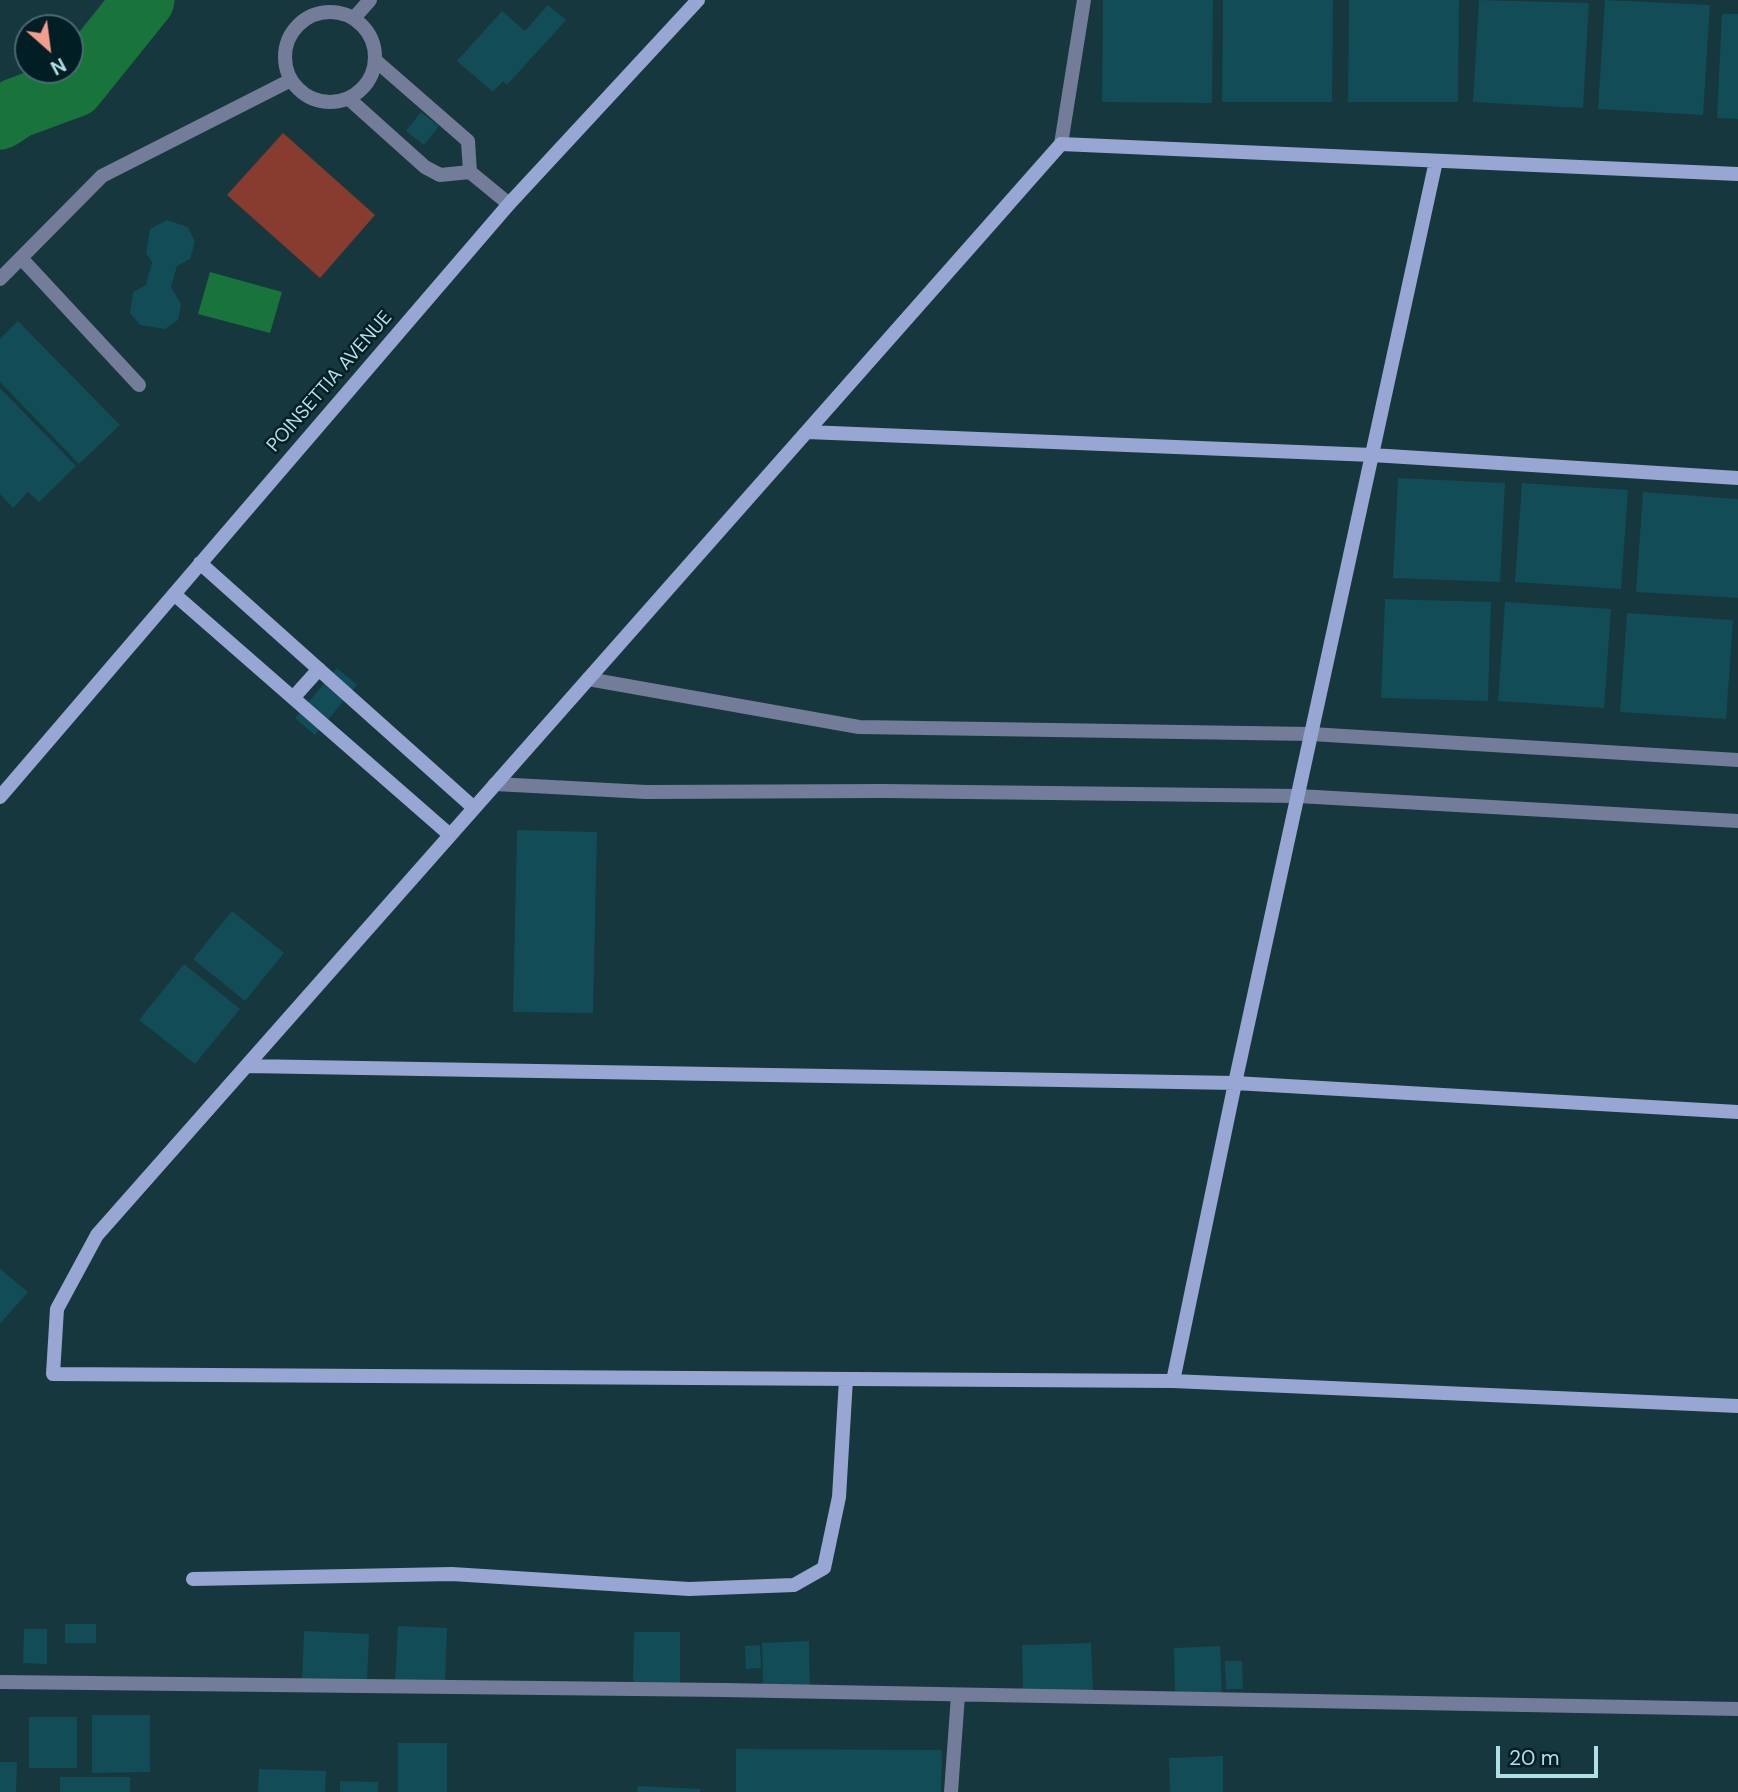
<!DOCTYPE html>
<html>
<head>
<meta charset="utf-8">
<style>
  body { margin:0 }
  #map { position:relative; width:1738px; height:1792px; overflow:hidden; background:#16373d; font-family:"DM Sans",sans-serif }
  canvas { display:block }
  .north { position:absolute; left:14px; top:14px; width:70px; height:70px; box-sizing:border-box; background:#001e24; border:2px solid #476b72; border-radius:50%; rotate:152deg; font-size:19px; font-weight:700; line-height:28px; text-align:center; color:#b1dfe8 }
  .north::after { content:''; display:block; margin:auto; width:24px; height:32px; background:#f49d8d; clip-path:polygon(50% 0,100% 100%,50% 72%,0 100%) }
  .scale { position:absolute; left:1496px; top:1746px; width:102px; height:32px; box-sizing:border-box; border:4px solid #b1dfe8; border-top:0; padding-left:9px; font-size:21px; line-height:24px; white-space:nowrap; color:#b1dfe8; -webkit-text-stroke:5px #001e24; paint-order:stroke }
</style>
</head>
<body>
<div id="map">
<canvas width="1738" height="1792"></canvas>
<div class="north">N</div>
<div class="scale">20 m</div>
</div>
<script>
const ctx = document.querySelector('canvas').getContext('2d');
ctx.lineJoin = 'round';
function paint(path, color) { ctx.fillStyle = color; ctx.fill(path, 'evenodd'); }
const shape = rows => new Path2D(rows.map(r => 'M' + r).join(''));
function stroke(path, color, width, dash) { ctx.strokeStyle = color; ctx.lineWidth = width; ctx.lineCap = dash ? 'butt' : 'round'; ctx.setLineDash(dash || []); ctx.stroke(path); }
function drawText(font, color, halo, rows, align = 'center') {
  ctx.font = font + ' "DM Sans",sans-serif'; ctx.lineWidth = 5; ctx.setLineDash([]); ctx.textBaseline = 'middle'; ctx.strokeStyle = halo; ctx.fillStyle = color; for (const [text, x, y, turn = 0] of rows) {
    ctx.save(); ctx.translate(x, y); ctx.rotate((+turn || 0) * Math.PI / 180); ctx.textAlign = isNaN(turn) ? turn : align; if (halo) ctx.strokeText(text, 0, 0); ctx.fillText(text, 0, 0); ctx.restore();
  }
}
paint(shape([
  [283,133,375,215,320,278,227,195]
]), '#873c2f');
paint(shape([
  [210,272,282,292,270,333,198,314]
]), '#18743b');
stroke(shape([
  [0,119,17,108,74,87,144,0]
]), '#18743b', 61);
paint(shape([
  [1103,0,1213,0,1212,103,1102,102],
  [1223,0,1333,0,1332,102,1222,102],
  [1349,0,1459,0,1458,102,1348,102],
  [1479,0,1589,3,1583,108,1473,102],
  [1605,0,1710,5,1703,115,1598,109],
  [548,5,566,20,507,85,503,81,493,92,457,61,502,11,525,31],
  [1722,14,1738,14,1738,119,1717,118],
  [421,112,439,126,424,145,406,131],
  [167,220,188,227,195,242,190,259,177,266,171,287,181,304,178,320,165,329,140,325,130,313,133,292,146,285,152,262,146,253,150,229],
  [18,321,120,425,79,464,0,382,0,339],
  [0,388,76,466,39,502,28,492,13,508,0,494],
  [1398,478,1505,483,1500,582,1393,578],
  [1522,483,1628,490,1621,589,1515,582],
  [1643,492,1738,499,1738,598,1636,592],
  [1385,599,1491,602,1488,701,1381,698],
  [1505,602,1611,609,1604,708,1498,701],
  [1627,613,1733,620,1726,719,1620,712],
  [337,668,357,685,315,735,295,718],
  [517,830,597,832,593,1013,513,1012],
  [232,911,284,953,245,1001,193,959],
  [184,964,240,1009,195,1064,139,1020],
  [0,1269,28,1292,0,1324],
  [65,1624,96,1624,96,1643,65,1643],
  [398,1626,447,1628,445,1685,395,1683],
  [24,1629,47,1629,47,1664,23,1663],
  [304,1631,369,1634,367,1682,302,1680],
  [634,1632,680,1632,680,1685,633,1685],
  [809,1641,810,1688,763,1689,762,1643],
  [1091,1643,1093,1691,1023,1692,1022,1645],
  [760,1645,761,1668,746,1669,745,1646],
  [1220,1646,1222,1696,1175,1697,1174,1648],
  [1225,1661,1242,1661,1243,1689,1226,1689],
  [92,1715,150,1715,150,1772,92,1773],
  [29,1717,77,1717,77,1768,29,1768],
  [398,1743,447,1743,447,1792,398,1792],
  [736,1749,942,1750,941,1792,736,1792],
  [1223,1756,1223,1792,1170,1792,1169,1758],
  [0,1762,17,1762,16,1792,0,1792],
  [259,1769,326,1771,325,1792,258,1792],
  [60,1777,130,1777,130,1792,60,1792],
  [340,1781,378,1782,378,1792,340,1792],
  [638,1786,701,1789,700,1792,637,1792]
]), '#124c56');
stroke(shape([
  [1061,144,1084,0]
]), '#737c98', 14);
stroke(shape([
  '285 57a45 45 0 1 1 90 0a45 45 0 1 1-90 0Z',
  [354,18,370,0],
  [375,60,468,141,470,172],
  [348,98,425,167,440,175,470,172,509,204],
  [21,258,139,385],
  [0,279,102,176,291,80],
  [588,679,859,727,1311,734,1738,760],
  [495,784,646,792,884,791,1298,796,1738,821],
  [0,1682,724,1690,1738,1709],
  [951,1792,958,1695]
]), '#737c98', 14);
stroke(shape([
  [1738,174,1061,144,97,1235,57,1309,53,1374,1173,1381,1738,1406],
  [807,432,1372,455,1738,478],
  [200,563,474,808],
  [174,594,450,835],
  [293,698,319,669],
  [0,797,509,204,698,0],
  [247,1066,1235,1083,1738,1112],
  [1173,1381,1235,1083,1436,161],
  [193,1579,452,1574,689,1589,794,1585,824,1568,839,1497,846,1379]
]), '#98a6d3', 14);
drawText('19px', '#b1dfe8', '#001e24', [
  ["POINSETTIA AVENUE",330,382,-49]
]);
</script>
</body>
</html>
